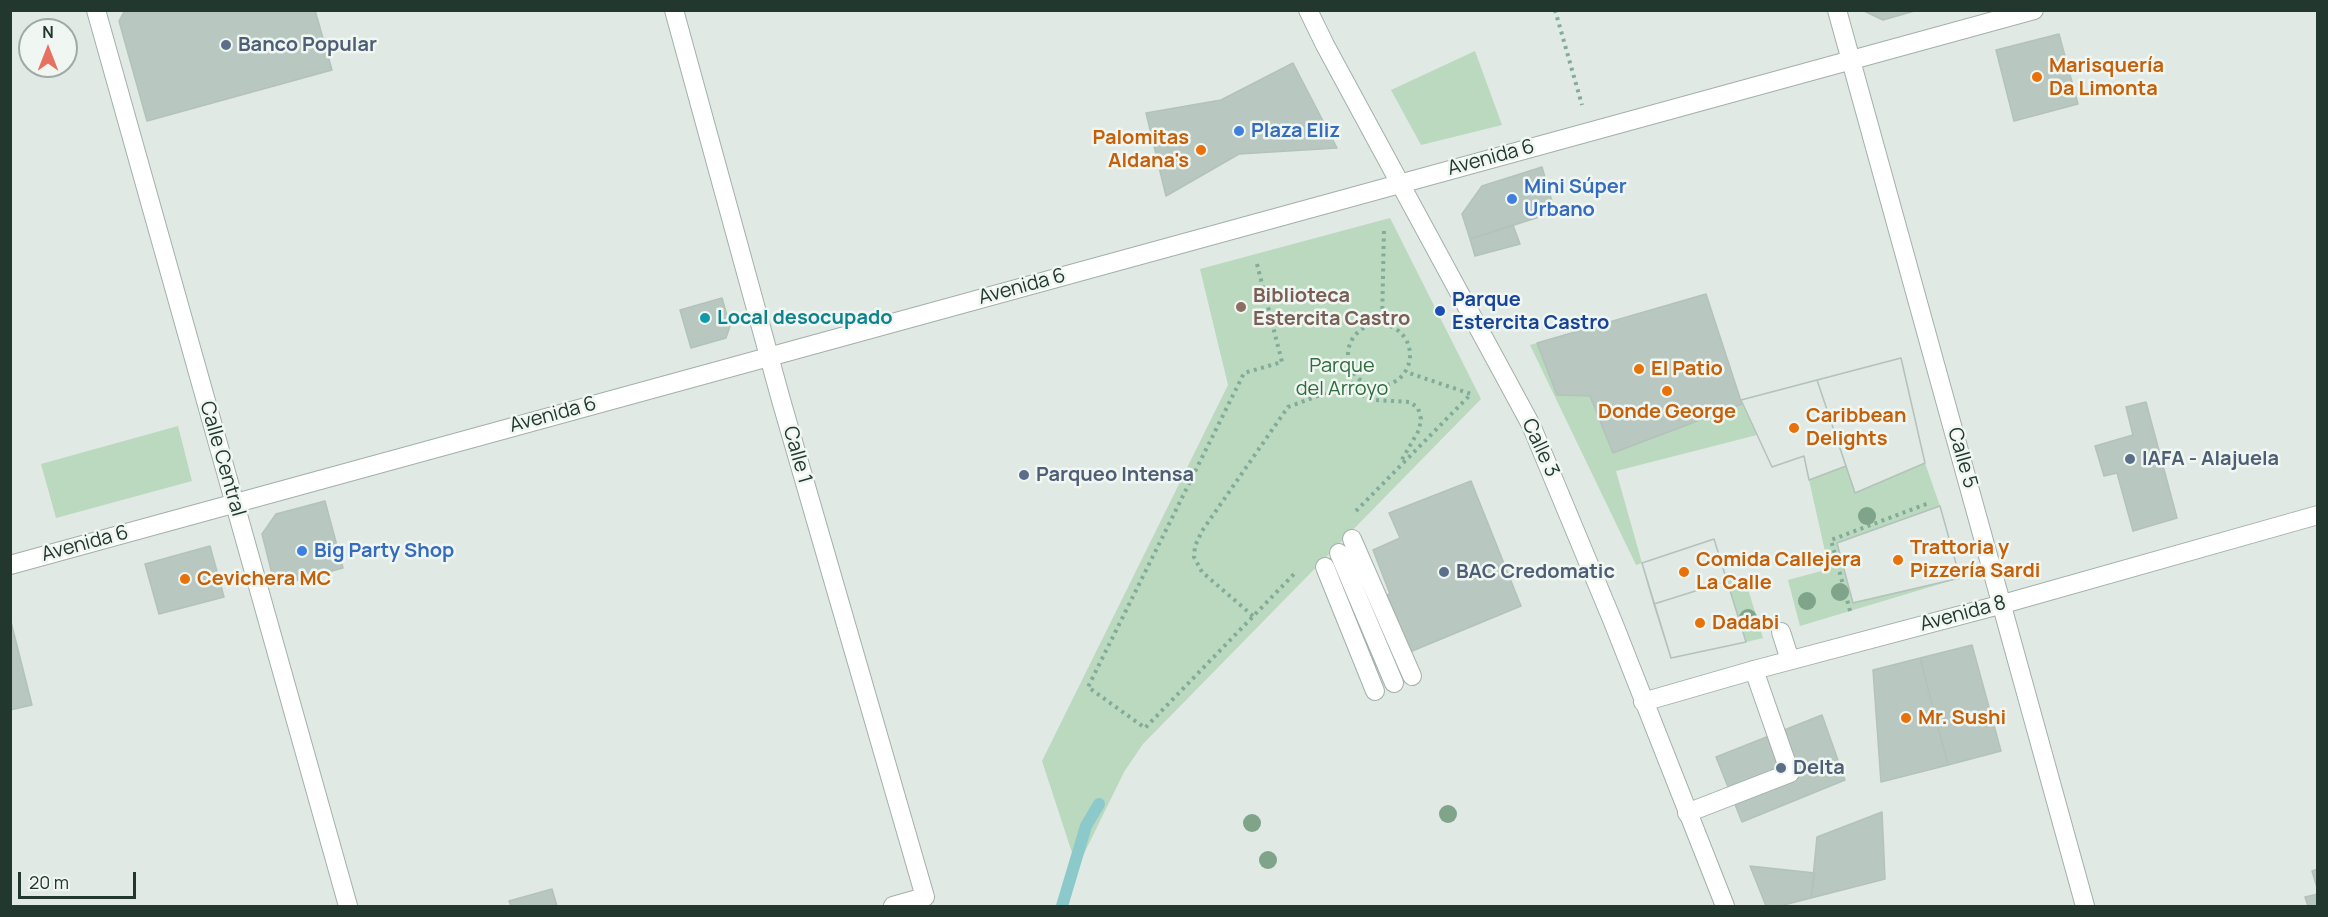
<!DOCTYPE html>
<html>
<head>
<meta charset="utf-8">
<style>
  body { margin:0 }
  #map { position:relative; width:2328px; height:917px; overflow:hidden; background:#e0e9e4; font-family:Manrope,sans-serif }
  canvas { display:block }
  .frame { position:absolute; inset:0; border:12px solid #22382f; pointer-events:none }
  .north { position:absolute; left:18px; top:18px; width:60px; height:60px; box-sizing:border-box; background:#f0f6f2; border:2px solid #9eaaa4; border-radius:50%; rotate:0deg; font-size:16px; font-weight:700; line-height:24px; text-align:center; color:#22382f }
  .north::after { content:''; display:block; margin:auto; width:21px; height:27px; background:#e77160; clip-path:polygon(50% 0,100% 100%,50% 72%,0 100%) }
  .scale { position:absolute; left:18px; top:872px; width:118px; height:27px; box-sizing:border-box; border:3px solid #22382f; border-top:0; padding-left:8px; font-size:18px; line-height:21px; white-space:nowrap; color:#22382f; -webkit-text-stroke:4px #f0f6f2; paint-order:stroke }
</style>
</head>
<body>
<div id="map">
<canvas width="2328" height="917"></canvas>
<div class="frame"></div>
<div class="north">N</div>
<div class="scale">20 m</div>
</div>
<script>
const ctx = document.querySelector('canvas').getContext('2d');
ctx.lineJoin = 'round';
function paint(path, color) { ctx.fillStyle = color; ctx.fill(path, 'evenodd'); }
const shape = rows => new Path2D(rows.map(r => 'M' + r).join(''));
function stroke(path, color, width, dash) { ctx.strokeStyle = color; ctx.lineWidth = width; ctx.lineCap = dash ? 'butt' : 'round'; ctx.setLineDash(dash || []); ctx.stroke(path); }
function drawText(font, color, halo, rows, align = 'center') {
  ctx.font = font + ' Manrope,sans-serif'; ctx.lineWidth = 5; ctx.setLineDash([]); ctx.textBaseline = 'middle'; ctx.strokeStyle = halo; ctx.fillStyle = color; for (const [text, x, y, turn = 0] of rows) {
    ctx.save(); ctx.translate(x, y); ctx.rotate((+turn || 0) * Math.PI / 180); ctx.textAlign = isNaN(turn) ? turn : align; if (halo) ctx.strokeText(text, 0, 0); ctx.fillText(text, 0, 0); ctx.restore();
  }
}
paint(shape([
  [1475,51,1502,125,1421,145,1391,90],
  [1390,218,1481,399,1143,744,1124,772,1077,868,1042,761,1228,385,1200,269],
  [1537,343,1558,395,1590,396,1613,453,1742,404,1757,435,1616,471,1642,563,1636,565,1530,345],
  [178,426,192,481,56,518,41,464],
  [1925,463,1940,506,1837,543,1853,602,1960,578,1800,626,1788,580,1829,569,1809,480,1846,466,1856,493],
  [1744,576,1763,638,1746,642,1727,581]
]), '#bad9be');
stroke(shape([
  [1062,906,1086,826,1099,804]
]), '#8bc9cb', 12);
const building = shape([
  [125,10,315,10,332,70,147,121,119,21,125,10],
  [1862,10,1918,10,1883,20,1862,10],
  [2059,34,2078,104,2014,121,1996,50,2059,34],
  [1293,63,1337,148,1239,154,1166,196,1146,113,1221,100,1293,63],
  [1542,167,1555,212,1470,239,1462,214,1482,186,1542,167],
  [1513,225,1520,244,1475,256,1470,239,1513,225],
  [1706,294,1742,404,1613,453,1590,396,1557,395,1537,343,1706,294],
  [722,298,730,326,726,338,691,348,680,310,722,298],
  [1901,358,1925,463,1855,493,1846,466,1809,480,1804,456,1772,467,1741,400,1901,358],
  [1901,358,1925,463,1855,493,1817,380,1901,358],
  [1817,380,1846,466,1809,480,1804,456,1772,467,1741,400,1817,380],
  [2146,402,2177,518,2133,531,2117,473,2104,476,2095,446,2133,435,2126,407,2146,402],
  [1471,481,1521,606,1359,673,1335,615,1390,594,1373,550,1400,538,1389,513,1471,481],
  [325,501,343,568,275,586,262,534,276,514,325,501],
  [1940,506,1960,578,1853,603,1837,543,1940,506],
  [1940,506,1960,578,1853,603,1837,543,1940,506],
  [1714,539,1746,642,1671,658,1642,563,1714,539],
  [1714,539,1727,581,1654,604,1642,563,1714,539],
  [210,546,224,597,159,614,145,564,210,546],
  [1727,581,1746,642,1671,658,1654,604,1727,581],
  [10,618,32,705,10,710,10,618],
  [1972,645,2001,751,1948,765,1920,658,1972,645],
  [1920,658,1948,765,1881,782,1873,670,1920,658],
  [1822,715,1845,780,1742,822,1716,757,1822,715],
  [1882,812,1885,879,1811,898,1817,837,1882,812],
  [1750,866,1815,873,1811,898,1780,906,1766,906,1750,866],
  [2318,869,2318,891,2312,871,2318,869],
  [552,889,557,906,511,906,509,901,552,889],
  [2318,894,2318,906,2308,906,2305,897,2318,894]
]);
paint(building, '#b8c7bf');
stroke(building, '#b3c2ba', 1.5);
const lane = shape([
  [1352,539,1412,676],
  [1339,553,1394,683],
  [1325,567,1375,691],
  [1781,632,1790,660],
  [1687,813,1790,773,1754,670]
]);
const street = shape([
  [96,10,348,906],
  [674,10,781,400,925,897,893,906],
  [1308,10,1325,45,1531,425,1613,622,1725,906],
  [1837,10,2085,906],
  [10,565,2034,10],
  [1643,702,1754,670,2003,604,2318,515]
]);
stroke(lane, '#a3b0aa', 20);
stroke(street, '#a3b0aa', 20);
stroke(shape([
  [1555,10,1582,105],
  [1257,264,1282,362,1244,373,1088,687,1145,728,1296,572],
  [1382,324,1384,228],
  '1348 355a31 31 0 1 1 62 0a31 31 0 1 1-62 0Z',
  [1341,387,1374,400,1410,402,1418,408,1421,419,1419,430,1400,463],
  [1356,511,1471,394,1406,372],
  [1850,611,1831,540,1929,503],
  [1253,616,1202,572,1194,557,1195,546,1202,531,1288,407,1361,380]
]), '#82ab99', 4, [3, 4.5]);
stroke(lane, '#fff', 18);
stroke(street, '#fff', 18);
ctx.fillStyle = '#7fa489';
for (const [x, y] of [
  [1867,516],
  [1840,592],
  [1807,601],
  [1748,618],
  [1448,814],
  [1252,823],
  [1268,860]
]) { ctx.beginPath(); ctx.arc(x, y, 9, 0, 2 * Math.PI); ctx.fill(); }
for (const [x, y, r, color] of [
  [226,45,6,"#5c6f8a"],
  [2037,77,6,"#e8710a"],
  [1239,131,6,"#3f7fe0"],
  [1201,150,6,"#e8710a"],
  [1512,199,6,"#3f7fe0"],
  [1241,307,6,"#8d6e63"],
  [1440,311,6,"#1a4fb4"],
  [705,318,6,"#0f9aa8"],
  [1639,369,6,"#e8710a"],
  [1667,391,6,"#e8710a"],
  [1794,428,6,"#e8710a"],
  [2130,459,6,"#5c6f8a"],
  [1024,475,6,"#5c6f8a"],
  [302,551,6,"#3f7fe0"],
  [1898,560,6,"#e8710a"],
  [1444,572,6,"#5c6f8a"],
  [1684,572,6,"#e8710a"],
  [185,579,6,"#e8710a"],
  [1700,623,6,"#e8710a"],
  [1906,718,6,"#e8710a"],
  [1781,768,6,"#5c6f8a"]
]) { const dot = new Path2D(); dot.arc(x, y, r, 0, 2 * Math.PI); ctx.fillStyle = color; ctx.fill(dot); stroke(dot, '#f0f6f2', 2); }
drawText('bold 20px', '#4e5e75', '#f0f6f2', [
  ["Banco Popular",238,45],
  ["IAFA - Alajuela",2142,459],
  ["Parqueo Intensa",1036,475],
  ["BAC Credomatic",1456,572],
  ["Delta",1793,768]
], 'left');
drawText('bold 20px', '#c56008', '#f0f6f2', [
  ["Marisquería",2049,66],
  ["Da Limonta",2049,89],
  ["Palomitas",1189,138,"right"],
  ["Aldana's",1189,161,"right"],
  ["El Patio",1651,369],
  ["Donde George",1667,412,"center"],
  ["Caribbean",1806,416],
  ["Delights",1806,439],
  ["Trattoria y",1910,548],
  ["Pizzería Sardi",1910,571],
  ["Comida Callejera",1696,560],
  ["La Calle",1696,583],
  ["Cevichera MC",197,579],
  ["Dadabi",1712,623],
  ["Mr. Sushi",1918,718]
], 'left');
drawText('bold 20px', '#366cbe', '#f0f6f2', [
  ["Plaza Eliz",1251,131],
  ["Mini Súper",1524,187],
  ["Urbano",1524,210],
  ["Big Party Shop",314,551]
], 'left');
drawText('20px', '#22382f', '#f0f6f2', [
  ["Avenida 6",1491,158,-15],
  ["Avenida 6",1022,287,-15],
  ["Avenida 6",553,415,-15],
  ["Calle 3",1540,448,65],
  ["Calle 1",797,455,74],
  ["Calle 5",1962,458,74],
  ["Calle Central",222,459,74],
  ["Avenida 6",85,544,-15],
  ["Avenida 8",1963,614,-15]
]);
drawText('bold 20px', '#785e54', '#f0f6f2', [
  ["Biblioteca",1253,296],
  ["Estercita Castro",1253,319]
], 'left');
drawText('bold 20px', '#164399', '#f0f6f2', [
  ["Parque",1452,300],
  ["Estercita Castro",1452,323]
], 'left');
drawText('bold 20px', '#0d838f', '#f0f6f2', [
  ["Local desocupado",717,318]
], 'left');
drawText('20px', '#2f6c3f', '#f0f6f2', [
  ["Parque",1342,366],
  ["del Arroyo",1342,389]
]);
</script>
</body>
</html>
